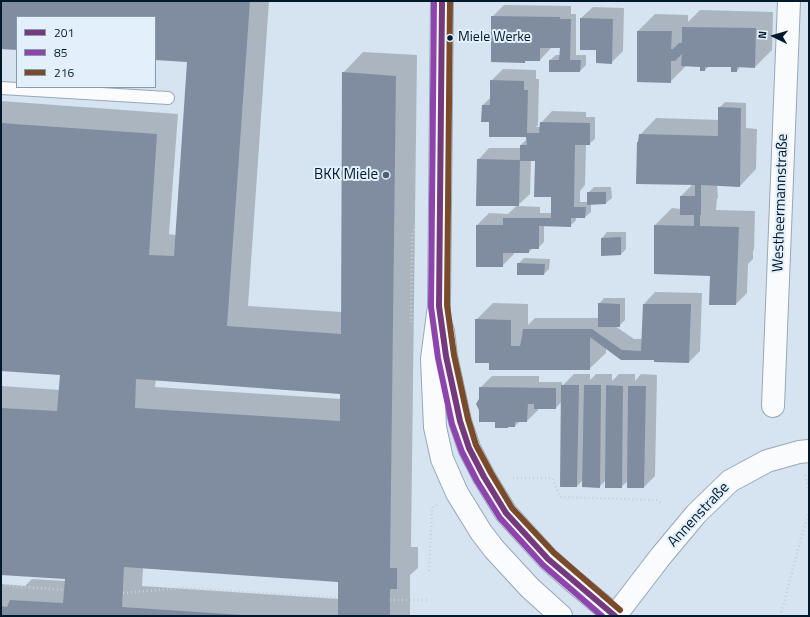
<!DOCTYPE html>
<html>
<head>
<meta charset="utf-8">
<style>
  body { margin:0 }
  #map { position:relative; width:810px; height:617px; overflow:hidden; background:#d6e3f0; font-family:"Titillium Web",sans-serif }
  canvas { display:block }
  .frame { position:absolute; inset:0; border:2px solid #01192c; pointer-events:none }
  .legend { position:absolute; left:16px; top:16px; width:140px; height:72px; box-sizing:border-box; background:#e3f0fb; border:1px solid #899aa8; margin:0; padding:5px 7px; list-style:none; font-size:12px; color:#01192c }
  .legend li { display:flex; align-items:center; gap:8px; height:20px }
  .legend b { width:20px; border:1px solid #899aa8 }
  .north { position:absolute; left:754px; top:16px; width:40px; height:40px; -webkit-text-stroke:3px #e3f0fb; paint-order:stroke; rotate:275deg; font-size:11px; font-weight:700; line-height:16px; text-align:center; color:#01192c }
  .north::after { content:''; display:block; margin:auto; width:14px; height:18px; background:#01192c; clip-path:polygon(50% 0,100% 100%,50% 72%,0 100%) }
</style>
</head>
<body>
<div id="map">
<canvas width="810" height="617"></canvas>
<div class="frame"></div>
<ul class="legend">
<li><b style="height:5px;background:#743a7d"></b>201</li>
<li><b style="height:5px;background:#8e44ad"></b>85</li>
<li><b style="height:5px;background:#7a4b2a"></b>216</li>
</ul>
<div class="north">N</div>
</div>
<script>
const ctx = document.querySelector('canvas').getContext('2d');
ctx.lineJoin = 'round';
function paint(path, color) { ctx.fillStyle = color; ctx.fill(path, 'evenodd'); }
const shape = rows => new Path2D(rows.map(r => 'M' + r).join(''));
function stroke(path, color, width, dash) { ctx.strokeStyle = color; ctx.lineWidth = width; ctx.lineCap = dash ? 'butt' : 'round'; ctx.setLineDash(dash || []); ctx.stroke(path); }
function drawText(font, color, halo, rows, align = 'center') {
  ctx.font = font + ' "Titillium Web",sans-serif'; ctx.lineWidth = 4; ctx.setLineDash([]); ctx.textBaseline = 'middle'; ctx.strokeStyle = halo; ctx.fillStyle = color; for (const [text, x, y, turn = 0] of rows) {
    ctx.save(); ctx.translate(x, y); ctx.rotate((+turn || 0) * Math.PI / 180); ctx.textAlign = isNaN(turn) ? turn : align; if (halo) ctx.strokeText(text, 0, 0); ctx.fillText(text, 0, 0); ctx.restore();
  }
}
paint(shape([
  [1,1,269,1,248,306,342,312,343,73,363,52,417,55,411,547,418,547,418,568,410,575,410,616,1,616,1,584,25,586,32,579,65,581,66,578,1,574,1,386,60,390,61,374,1,370,1,101,178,114,169,234,176,235,188,61,155,59,155,17,17,17,17,49,1,48],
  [156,379,341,393,341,399,155,387],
  [143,568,339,581,339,599,142,586],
  [504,5,571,6,571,14,576,14,576,55,586,55,586,65,580,71,550,60,556,55,560,55,561,47,551,47,551,48,540,60,492,17],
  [593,7,624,8,623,51,611,63,581,18],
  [700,10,773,12,772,50,755,67,741,66,737,71,732,66,709,66,705,70,701,66,687,65,670,82,638,31,655,14,688,15,688,22],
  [503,69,536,70,536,79,539,79,538,125,536,127,541,127,541,123,552,111,586,112,586,117,595,117,595,139,589,144,586,144,585,185,580,191,580,202,588,202,588,193,594,187,611,187,612,198,606,203,591,204,591,212,585,217,576,217,576,220,570,226,544,225,544,242,538,248,533,248,529,252,514,252,514,254,502,266,477,225,489,213,508,214,517,205,478,160,489,148,521,148,521,145,528,138,528,136,490,121,483,105,491,97,491,81],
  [531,160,536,160,552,196,552,213,540,213,540,207,517,206,530,194],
  [725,102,746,103,746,128,757,129,756,169,740,186,717,185,718,198,717,198,716,210,755,211,754,250,753,251,753,259,748,264,747,293,736,304,713,275,655,274,655,225,672,208,681,209,681,196,693,184,640,135,656,118,719,120,719,108],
  [607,232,626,232,626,249,621,254,602,255,602,238],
  [524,258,550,259,549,269,544,274,518,264],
  [655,292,702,293,700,351,689,362,655,359,606,348,606,353,589,369,490,362,476,320,493,303,528,304,528,325,535,318,599,318,599,304,604,298,625,298,625,320,619,326,615,326,634,339,642,339,644,304],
  [574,374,590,374,590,380,596,374,612,374,612,381,619,374,635,374,635,381,641,374,657,375,655,476,644,487,628,481,621,487,606,480,599,487,583,480,577,486,562,401,556,408,538,408,538,410,527,421,520,421,515,426,496,421,480,399,480,388,492,376,539,376,539,382,562,382,562,386],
  [809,564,809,586,808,586,808,565]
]), '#0003');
paint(shape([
  [1,1,250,1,227,326,341,334,342,72,396,76,390,568,397,568,397,589,390,589,390,616,338,616,338,582,124,567,122,607,243,615,243,616,1,616,1,606,7,607,10,600,63,603,65,579,1,575,1,408,57,411,60,375,1,371,1,123,157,134,149,255,174,256,187,62,155,60,155,17,17,17,17,50,1,49],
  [136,379,340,394,340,421,135,408],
  [491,16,560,17,560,19,571,19,570,60,581,60,580,72,549,72,549,60,559,60,560,48,540,48,540,61,525,61,525,63,491,62],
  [580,18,613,19,612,64,596,63,596,50,580,50],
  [682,27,756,28,755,68,737,67,737,72,731,72,731,67,705,67,705,71,700,71,700,67,681,66,682,54,675,61,671,61,671,83,637,82,637,31,672,31,671,49,673,49,679,43,682,43],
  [490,80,524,81,524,90,528,90,527,133,539,133,540,122,590,123,590,145,575,145,574,207,586,207,585,218,571,218,571,227,539,226,539,249,529,249,529,253,503,253,503,267,476,267,476,225,503,225,503,218,551,218,551,197,534,197,535,161,520,161,520,145,527,145,526,137,489,137,489,122,481,122,482,105,490,105],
  [718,107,741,108,740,187,701,185,701,215,700,215,700,226,739,227,736,305,709,305,710,276,654,274,654,225,694,226,694,215,680,215,680,196,695,196,695,185,636,184,637,142,638,142,639,134,718,136],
  [477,159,520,160,519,206,476,206],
  [587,192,606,192,606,204,587,205],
  [621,237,621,255,601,256,601,238],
  [517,263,545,264,544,275,517,275],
  [598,303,620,304,620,327,598,327],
  [643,304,691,304,689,363,654,362,654,360,621,360,590,337,590,370,489,370,489,363,475,363,475,319,511,320,511,346,520,346,522,336,523,329,592,329,622,350,641,351],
  [561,385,579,385,577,487,560,487],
  [584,385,601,385,600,488,582,487],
  [606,385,623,386,622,488,605,488],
  [628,386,646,386,644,488,627,488],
  [479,387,556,388,556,409,534,409,534,404,528,404,527,422,515,422,515,427,508,427,508,428,495,428,495,422,479,422,479,410,476,404,479,399]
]), '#808ca0');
const service = shape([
  [1,88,168,98]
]);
const minor = shape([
  [773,406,789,1],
  [615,616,661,556,696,514,730,481,767,461,799,452,809,451]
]);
const tertiary = shape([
  [442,1,439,306,432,359,435,427,442,459,457,493,481,532,494,549,530,588,561,616],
  [443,331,446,356,460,421,469,448,484,477,506,513,548,559,574,582,615,616]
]);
stroke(service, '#96a8b8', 14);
stroke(minor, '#96a8b8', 24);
stroke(tertiary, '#96a8b8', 24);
stroke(shape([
  [411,322,412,238,415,225],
  [805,475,809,492],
  [513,478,552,478,560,497,657,500,662,504],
  [429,571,432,508,437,505],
  [1,585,63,590],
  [123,593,182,588,338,598],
  [390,600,427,600],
  [780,616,809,510]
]), '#c8cdd1', 2.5, [1, 3]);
stroke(service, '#f9fbfd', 12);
stroke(minor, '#f9fbfd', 22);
stroke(tertiary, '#f9fbfd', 22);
stroke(shape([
  [442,1,439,306,446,356,460,421,469,448,484,477,506,513,548,559,615,616]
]), '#743a7d', 6);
stroke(shape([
  [434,1,431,307,438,358,452,424,462,452,477,481,500,518,543,565,602,616]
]), '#8e44ad', 6);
stroke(shape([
  [450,1,447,305,454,355,468,419,476,445,491,473,512,508,554,553,620,610]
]), '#7a4b2a', 6);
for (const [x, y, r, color] of [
  [450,38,3.5,"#01192c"],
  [386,175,4,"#4c6071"]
]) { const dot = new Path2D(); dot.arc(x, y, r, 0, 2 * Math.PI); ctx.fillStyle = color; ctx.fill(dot); stroke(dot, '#e3f0fb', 1.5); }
drawText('14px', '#01192c', '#e3f0fb', [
  ["Miele Werke",458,38]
], 'left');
drawText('15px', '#01192c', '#e3f0fb', [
  ["BKK Miele",378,175]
], 'right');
drawText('15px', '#01192c', '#e3f0fb', [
  ["Westheermannstraße",781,203,-88],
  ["Annenstraße",699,515,-47]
]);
</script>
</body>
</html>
